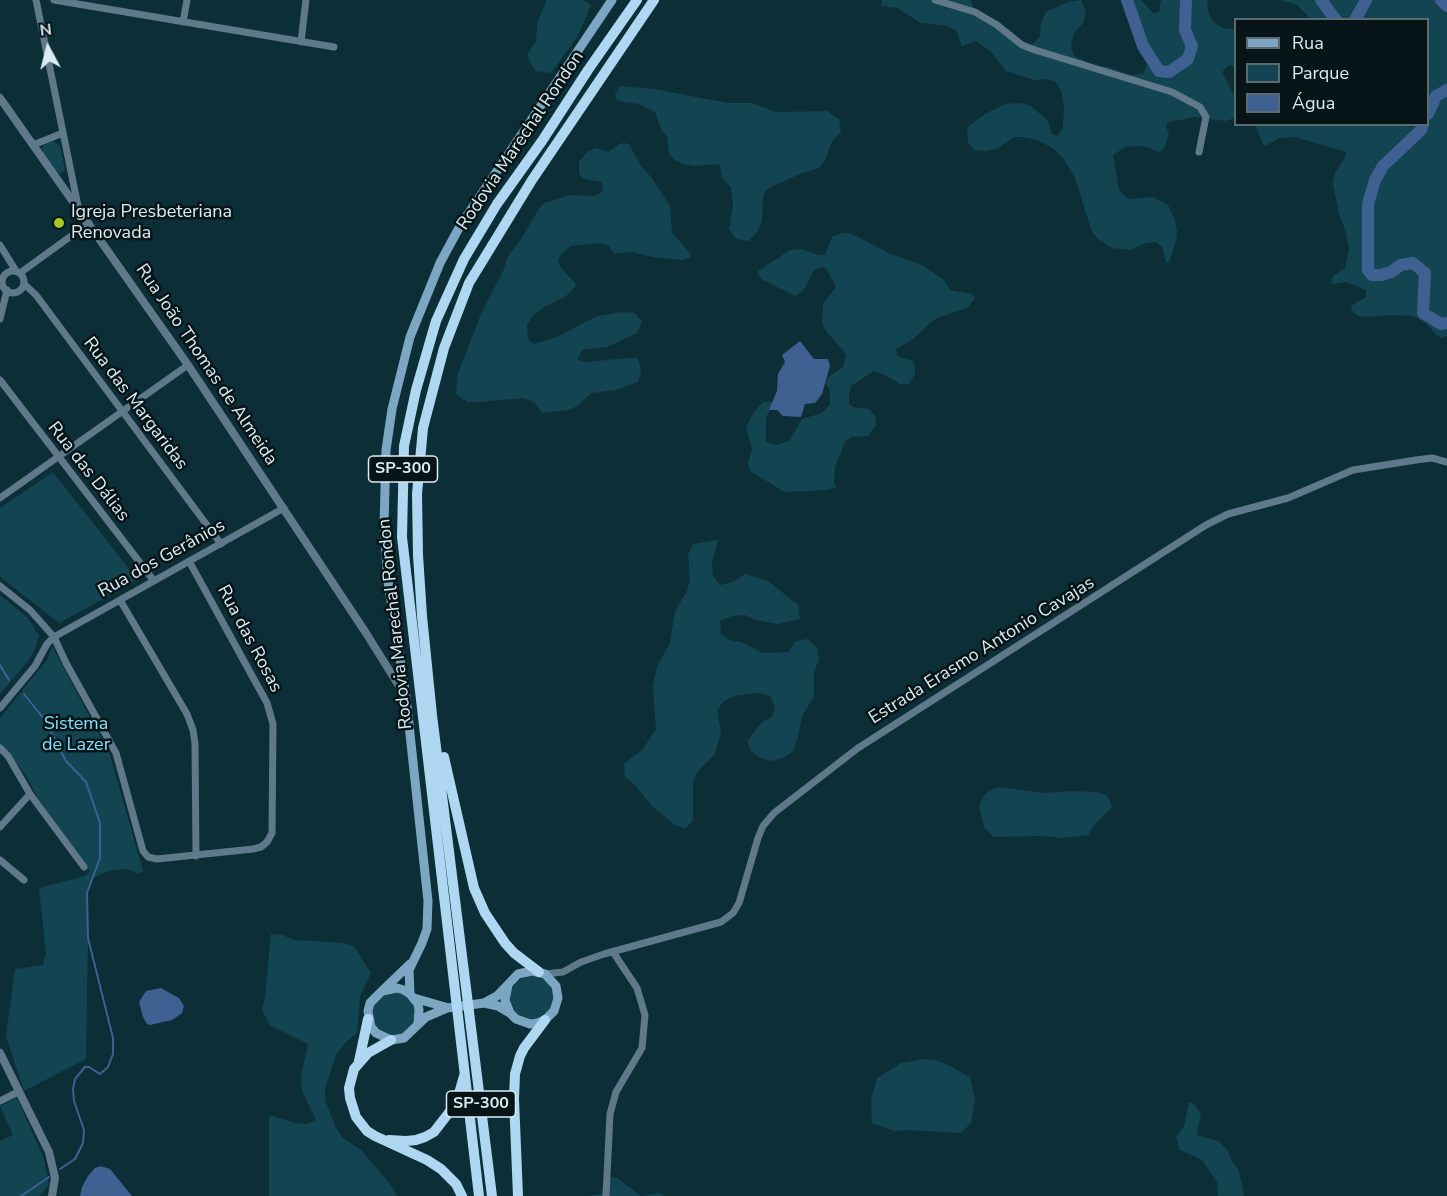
<!DOCTYPE html>
<html>
<head>
<meta charset="utf-8">
<style>
  body { margin:0 }
  #map { position:relative; width:1447px; height:1196px; overflow:hidden; background:#0c2e37; font-family:"Nunito Sans",sans-serif }
  canvas { display:block }
  .legend { position:absolute; left:1234px; top:18px; width:195px; height:108px; box-sizing:border-box; background:#071418; border:2px solid #5c6b6f; margin:0; padding:8px 10px; list-style:none; font-size:18px; color:#dbedf2 }
  .legend li { display:flex; align-items:center; gap:12px; height:30px }
  .legend b { width:30px; border:2px solid #5c6b6f }
  .north { position:absolute; left:18px; top:18px; width:60px; height:60px; -webkit-text-stroke:4px #071418; paint-order:stroke; rotate:353deg; font-size:16px; font-weight:700; line-height:24px; text-align:center; color:#dbedf2 }
  .north::after { content:''; display:block; margin:auto; width:21px; height:27px; background:#dbedf2; clip-path:polygon(50% 0,100% 100%,50% 72%,0 100%) }
</style>
</head>
<body>
<div id="map">
<canvas width="1447" height="1196"></canvas>
<ul class="legend">
<li><b style="height:8px;background:#7ca6c2"></b>Rua</li>
<li><b style="height:16px;background:#124551"></b>Parque</li>
<li><b style="height:16px;background:#3e6192"></b>Água</li>
</ul>
<div class="north">N</div>
</div>
<script>
const ctx = document.querySelector('canvas').getContext('2d');
ctx.lineJoin = 'round';
function paint(path, color) { ctx.fillStyle = color; ctx.fill(path, 'evenodd'); }
const shape = rows => new Path2D(rows.map(r => 'M' + r).join(''));
function stroke(path, color, width, dash) { ctx.strokeStyle = color; ctx.lineWidth = width; ctx.lineCap = dash ? 'butt' : 'round'; ctx.setLineDash(dash || []); ctx.stroke(path); }
function drawText(font, color, halo, rows, align = 'center') {
  ctx.font = font + ' "Nunito Sans",sans-serif'; ctx.lineWidth = 5; ctx.setLineDash([]); ctx.textBaseline = 'middle'; ctx.strokeStyle = halo; ctx.fillStyle = color; for (const [text, x, y, turn = 0] of rows) {
    ctx.save(); ctx.translate(x, y); ctx.rotate((+turn || 0) * Math.PI / 180); ctx.textAlign = isNaN(turn) ? turn : align; if (halo) ctx.strokeText(text, 0, 0); ctx.fillText(text, 0, 0); ctx.restore();
  }
}
paint(shape([
  [547,0,583,0,591,5,578,36,551,73,535,71,527,55,536,41,537,23],
  [882,0,971,0,975,12,1029,48,1040,36,1041,23,1046,12,1068,2,1081,0,1086,12,1083,23,1074,33,1071,46,1074,56,1096,66,1109,67,1131,75,1143,74,1148,63,1147,50,1127,19,1123,0,1141,0,1153,13,1156,13,1159,11,1161,0,1207,0,1208,11,1212,20,1218,25,1226,29,1235,29,1235,66,1229,65,1222,72,1235,97,1235,118,1225,121,1195,117,1169,122,1166,126,1169,135,1164,148,1160,153,1148,147,1137,146,1125,147,1113,155,1119,190,1128,199,1153,197,1168,205,1175,220,1177,231,1176,241,1169,262,1166,262,1162,247,1156,242,1146,243,1130,250,1112,248,1099,240,1092,232,1075,178,1063,158,1053,148,1037,140,1022,137,1015,137,996,149,986,151,974,150,968,142,967,131,969,126,985,114,1005,104,1022,103,1031,106,1048,121,1052,134,1058,136,1063,127,1064,109,1061,90,1056,82,1048,79,1034,80,1006,71,991,52,976,41,962,46,957,32,948,26,921,23,897,8,881,6],
  [1279,0,1447,0,1447,336,1441,338,1436,335,1426,323,1413,316,1389,315,1368,317,1358,316,1352,311,1351,306,1366,297,1366,290,1346,282,1334,284,1331,282,1333,276,1345,268,1349,249,1345,230,1339,214,1333,184,1335,173,1345,157,1346,152,1295,137,1280,138,1265,146,1262,142,1255,125,1428,124,1428,20,1311,19,1296,4],
  [620,86,654,89,728,103,752,103,776,112,827,111,839,119,841,132,831,143,826,159,819,168,802,173,767,189,763,195,762,221,757,232,749,241,736,239,729,229,733,205,731,187,722,178,720,166,718,164,695,166,682,164,673,159,669,153,667,137,661,129,655,112,639,104,617,101,615,94],
  [53,141,60,146,65,170,60,174,57,173,43,153,42,148,47,143],
  [624,143,629,144,641,166,651,177,670,206,672,233,690,253,691,257,683,260,653,257,631,252,614,254,609,246,601,243,571,246,561,254,558,261,561,268,575,283,576,286,565,297,544,307,534,315,527,324,528,338,533,344,555,338,597,316,622,312,635,313,642,322,637,333,607,347,582,350,577,360,587,362,627,358,638,358,641,371,638,382,616,390,591,393,579,405,569,410,542,413,535,403,524,398,480,402,467,402,456,394,458,373,481,314,504,269,507,258,521,239,538,210,544,203,570,195,594,196,601,193,603,187,601,182,584,179,579,174,579,162,588,151,595,148,609,152,619,144],
  [842,233,852,234,891,254,922,265,943,279,950,290,972,294,975,298,967,308,935,319,912,340,896,349,897,356,912,361,915,365,915,374,909,384,900,384,883,374,874,371,851,386,849,396,849,404,853,407,869,409,875,416,876,425,868,436,851,437,845,442,835,467,834,481,836,488,826,490,785,492,750,471,748,463,752,449,746,427,754,412,763,402,772,402,773,405,766,417,766,442,777,445,789,441,802,419,822,413,830,404,830,391,825,382,830,376,843,367,846,356,843,350,826,331,822,323,823,304,836,287,826,268,822,267,814,270,803,291,795,296,761,279,757,272,790,250,802,249,818,255,825,254,832,237],
  [53,472,137,579,131,584,59,623,0,577,0,508],
  [718,540,712,563,713,576,720,585,733,582,745,574,768,581,798,605,800,619,777,624,756,620,745,615,732,616,720,621,721,634,731,641,741,642,763,653,788,652,796,641,808,639,817,647,819,659,814,673,814,696,802,716,798,737,793,751,783,758,771,761,760,758,751,751,747,741,762,722,772,717,775,706,770,696,759,693,734,696,724,701,717,710,721,733,715,754,698,771,693,782,693,820,685,829,674,824,653,807,634,784,625,777,624,764,643,749,656,729,653,687,657,666,670,643,675,611,687,591,690,580,688,555,693,544],
  [0,595,28,618,39,636,36,646,29,660,0,694],
  [52,646,110,755,143,871,139,874,127,869,109,871,92,878,87,893,88,938,86,1059,24,1091,6,1036,15,969,43,965,46,952,39,888,85,876,90,871,38,798,26,776,11,755,0,744,0,718,47,660],
  [998,787,1045,793,1073,791,1096,792,1107,795,1112,807,1095,824,1088,835,1063,838,1042,836,993,837,984,827,979,805,986,793],
  [271,934,282,935,295,940,343,943,354,946,371,973,360,996,357,1033,345,1043,336,1055,325,1088,325,1100,336,1128,343,1138,362,1151,389,1183,398,1196,269,1196,269,1115,295,1123,306,1124,316,1120,302,1091,301,1076,308,1044,270,1025,262,1010,265,996],
  '510 998a22 22 0 1 1 44 0a22 22 0 1 1-44 0Z',
  '372 1014a22 22 0 1 1 44 0a22 22 0 1 1-44 0Z',
  [924,1059,935,1060,948,1065,970,1077,975,1100,971,1123,961,1133,906,1130,894,1131,872,1123,871,1100,877,1078,901,1063],
  [17,1098,44,1159,49,1185,39,1196,0,1196,0,1141,13,1135,0,1106],
  [1189,1102,1194,1104,1201,1114,1197,1135,1219,1141,1228,1151,1232,1161,1239,1171,1244,1196,1218,1196,1217,1182,1202,1160,1180,1150,1176,1137,1184,1126],
  [611,1177,617,1178,641,1196,661,1193,663,1196,588,1196,601,1194,606,1180]
]), '#124551');
paint(shape([
  [800,341,814,359,828,359,830,366,822,394,815,403,805,404,801,417,783,416,777,410,769,410,777,391,778,374,785,362,782,355],
  [161,988,179,998,184,1006,182,1013,172,1020,150,1025,147,1024,143,1017,139,1002,146,991],
  [100,1166,110,1169,132,1196,80,1196,82,1187,88,1176,95,1168]
]), '#3e6192');
stroke(shape([
  [0,665,9,680],
  [24,694,44,719,66,761,86,782,100,823,100,858,87,893,88,938,113,1038,113,1054,108,1067,100,1074,89,1067,85,1067,75,1079,73,1089,74,1101,84,1130,83,1143,75,1159,60,1169],
  [21,1196,49,1177]
]), '#3e6192', 2);
stroke(shape([
  [1127,0,1143,46,1159,71,1169,72,1188,59,1192,46,1185,30,1186,0],
  [1321,0,1336,20],
  [1441,0,1447,6],
  [1355,20,1366,0],
  [1428,114,1436,96,1447,90],
  [1423,124,1421,130,1383,166,1375,180,1368,204,1368,270,1372,275,1381,275,1391,272,1401,265,1413,263,1425,273,1423,313,1441,324,1447,323]
]), '#3e6192', 12);
stroke(shape([
  [36,0,78,206],
  [54,0,334,47],
  [935,0,975,12,997,25,1022,45,1035,50,1172,92,1200,107,1206,117,1199,152],
  [183,22,187,0],
  [301,42,306,0],
  [33,145,63,133],
  [0,245,16,271],
  '2 282a11 11 0 1 1 22 0a11 11 0 1 1-22 0Z',
  [20,273,89,223],
  [24,284,36,295,221,544],
  [0,319,7,290],
  [0,380,154,581],
  [0,498,188,365],
  [0,586,30,610,54,637,66,663,116,753,143,851,148,857,157,859,253,849,261,847,267,842,272,833,273,724,267,703,189,561],
  [120,600,187,714,193,730,195,743,196,856],
  [0,708,35,666,47,644,54,637,284,508],
  [0,748,8,756,30,794,84,867],
  [0,827,30,794],
  [0,860,24,880],
  [545,974,563,972,581,962,604,954,721,922,733,913,739,903,758,838,763,826,774,813,858,748,1206,525,1228,514,1288,498,1353,470,1416,460,1432,458,1447,462],
  [0,1101,18,1092],
  [606,1196,610,1114,616,1092,642,1048,645,1015,637,988,613,952]
]), '#5f798a', 7);
stroke(shape([
  [0,98,188,365,366,633,404,694],
  [0,1053,49,1152,55,1178,52,1196]
]), '#5f798a', 8);
stroke(shape([
  [383,990,410,964],
  [410,994,409,970,422,943,427,929,428,901,406,697,388,581,384,526,386,450,392,409,410,337,440,263,460,226,612,0],
  [414,998,445,1007],
  [484,1003,497,996,518,974,532,971,545,974,556,986,558,998,554,1011,545,1020,538,1023,530,1024,516,1019,510,1013,505,1000,508,985],
  [418,1023,419,1010,418,1004,410,994,404,990,397,988,382,991,370,1003,368,1011,371,1027,376,1033,391,1040,404,1038,426,1017,447,1008,484,1003,498,1006,510,1013]
]), '#7ca6c2', 9);
stroke(shape([
  [444,757,474,888,485,913,505,943,514,953,539,972],
  [391,1040,368,1053,354,1069,349,1088,350,1098,356,1117,367,1131,375,1136,427,1160,441,1169,456,1184,462,1196],
  [359,1061,368,1019],
  [389,1140,406,1141,416,1140,425,1137,434,1132,451,1110,458,1097,464,1076],
  [479,1196,402,537,404,446,416,390,436,321,464,259,497,204,542,141,588,70,637,0],
  [492,1196,432,715,422,616,418,555,417,494,423,428,444,348,469,283,532,180,654,0],
  [518,1196,514,1099,515,1074,520,1056,524,1048,545,1020]
]), '#afd7f1', 10);
for (const [x, y, r, color] of [
  [59,223,6,"#a6c820"]
]) { const dot = new Path2D(); dot.arc(x, y, r, 0, 2 * Math.PI); ctx.fillStyle = color; ctx.fill(dot); stroke(dot, '#071418', 2); }
for (const [x, y, w] of [
  [403,469,69],
  [481,1104,69]
]) { const box = new Path2D(); box.roundRect(x - w / 2, y - 13, w, 26, 4.5); ctx.fillStyle = '#071418'; ctx.fill(box); stroke(box, '#dbedf2', 1.5); }
drawText('bold 16px', '#dbedf2', null, [
  ["SP-300",403,469],
  ["SP-300",481,1104]
]);
drawText('18px', '#dbedf2', '#071418', [
  ["Rodovia Marechal Rondon",521,141,-56],
  ["Rua João Thomas de Almeida",206,365,56],
  ["Rua das Margaridas",135,404,53],
  ["Rua das Dálias",88,472,52],
  ["Rua dos Gerânios",162,559,-29],
  ["Rodovia Marechal Rondon",396,624,-96],
  ["Rua das Rosas",249,639,62],
  ["Estrada Erasmo Antonio Cavajas",982,651,-32]
]);
drawText('18px', '#dbedf2', '#071418', [
  ["Igreja Presbeteriana",71,213],
  ["Renovada",71,234]
], 'left');
drawText('18px', '#83e0fa', '#071418', [
  ["Sistema",76,725],
  ["de Lazer",76,746]
]);
</script>
</body>
</html>
